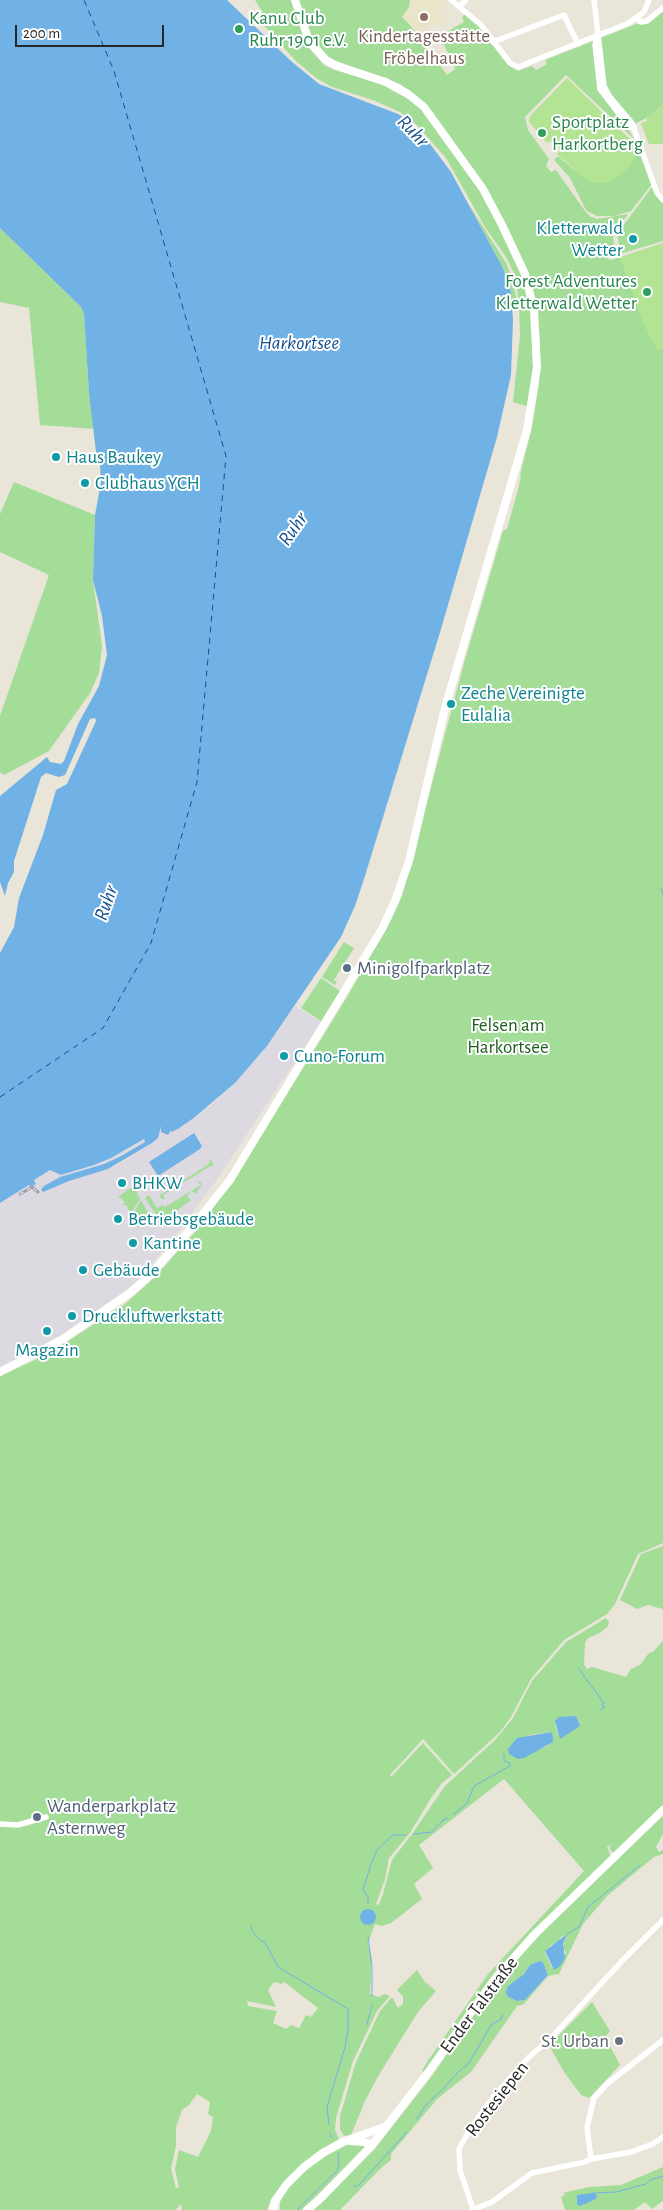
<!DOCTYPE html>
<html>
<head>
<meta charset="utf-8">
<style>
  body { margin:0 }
  #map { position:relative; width:663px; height:2210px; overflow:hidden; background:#e9e5d9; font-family:"Alegreya Sans",sans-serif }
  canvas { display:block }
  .scale { position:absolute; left:15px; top:25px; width:149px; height:22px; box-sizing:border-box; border:2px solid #272727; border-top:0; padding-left:6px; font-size:15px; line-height:18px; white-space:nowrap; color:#272727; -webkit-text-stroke:4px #fff; paint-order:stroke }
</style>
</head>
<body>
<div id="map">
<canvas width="663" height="2210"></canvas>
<div class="scale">200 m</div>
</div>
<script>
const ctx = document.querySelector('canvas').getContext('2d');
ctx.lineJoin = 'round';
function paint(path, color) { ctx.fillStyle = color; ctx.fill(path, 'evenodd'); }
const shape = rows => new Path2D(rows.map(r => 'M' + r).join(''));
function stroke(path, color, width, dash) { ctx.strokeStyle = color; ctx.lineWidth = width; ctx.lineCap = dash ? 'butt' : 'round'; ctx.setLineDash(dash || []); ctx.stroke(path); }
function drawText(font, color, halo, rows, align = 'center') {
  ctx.font = font + ' "Alegreya Sans",sans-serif'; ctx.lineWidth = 4; ctx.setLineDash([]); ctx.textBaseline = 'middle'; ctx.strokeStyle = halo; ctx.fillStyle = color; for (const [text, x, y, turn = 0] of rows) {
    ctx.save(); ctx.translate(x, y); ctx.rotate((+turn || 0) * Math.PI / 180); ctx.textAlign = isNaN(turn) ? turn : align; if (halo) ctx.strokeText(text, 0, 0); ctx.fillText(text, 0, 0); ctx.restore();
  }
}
paint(shape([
  [295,1006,321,1022,216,1181,170,1243,138,1280,126,1290,61,1335,0,1369,0,1203,30,1185,34,1180,51,1170,61,1175,74,1171,94,1165,130,1148,144,1139,146,1142,104,1164,60,1177,43,1192,62,1183,108,1169,119,1164,152,1143,161,1126,172,1130,178,1129,210,1106,235,1083,267,1046]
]), '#ddd9e1');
paint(shape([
  [410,0,446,0,447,1,439,10,446,17,442,22,415,34,410,25,402,17,409,7]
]), '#eae5c9');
paint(shape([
  [255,0,291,0,308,47,324,65,332,69,381,84,412,101,426,113,481,191,512,251,524,281,531,306,533,370,529,407,513,402,520,336,519,302,514,273,506,257,485,227,446,158,416,124,400,112,373,100,332,87,316,78,296,61,283,47,281,42,264,26,266,21,263,13],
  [298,0,410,0,409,7,402,17,410,25,447,75,455,69,440,36,464,22,462,17,465,14,478,25,507,64,518,71,532,66,536,70,547,64,545,60,636,24,641,24,663,10,663,105,648,117,627,128,635,140,566,75,525,117,528,130,549,159,546,166,551,172,556,170,585,211,591,217,597,219,628,214,613,235,614,244,608,248,606,255,608,259,611,260,621,257,663,243,663,1543,638,1554,615,1604,607,1614,564,1640,531,1679,511,1717,500,1732,454,1774,423,1739,390,1775,391,1777,423,1743,452,1775,442,1783,431,1798,410,1833,389,1858,385,1879,376,1904,379,1905,383,1894,392,1860,412,1834,445,1786,495,1740,513,1718,532,1681,566,1642,606,1618,609,1622,608,1626,600,1633,588,1638,585,1643,584,1665,587,1669,592,1667,626,1677,631,1669,640,1665,649,1653,653,1652,663,1641,663,1805,616,1852,612,1852,609,1848,611,1844,607,1847,611,1857,533,1931,425,2072,422,2071,427,2062,488,1974,584,1871,504,1779,419,1845,433,1868,414,1884,422,1899,391,1923,382,1926,375,1924,368,1943,372,1960,370,1994,379,1997,384,1994,390,1996,377,2011,353,2061,336,2118,335,2130,339,2139,318,2151,289,2176,271,2199,267,2210,182,2210,181,2204,175,2210,0,2210,0,1376,35,1360,65,1343,125,1304,153,1279,197,1230,212,1210,263,1133,347,997,391,920,402,896,464,663,503,531,507,529,519,486,521,475,520,475,532,427,539,384,540,340,534,296,499,215,414,94,400,84,328,58,310,36],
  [560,1717,567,1717,566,1734,560,1738,555,1725],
  [550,1732,549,1745,535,1751,529,1735],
  [274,1982,282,1984,284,1982,318,2008,311,2017,306,2015,299,2028,291,2025,286,2029,273,2023,277,2011,248,2006,247,2001,276,2007,268,1990],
  [197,2094,210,2102,208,2114,213,2117,211,2131,198,2157,179,2150,175,2169,179,2187,176,2188,171,2169,176,2145,176,2127,182,2110,189,2105],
  [635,142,652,184,631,211,614,216,597,216,591,213,586,210,570,178,554,160,558,156,573,169],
  [652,187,663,202,663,241,623,253,620,250,617,234],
  [468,203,506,263,513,280,517,302,512,301,509,283,503,268],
  [0,228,81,307,84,314,89,393,95,429,40,425,29,308,0,302],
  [14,482,95,515,93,580,102,646,99,673,90,693,49,751,4,775,0,772,0,716,49,575,0,552,0,514],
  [344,942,354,948,334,980,337,982,335,985,322,977],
  [321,978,340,991,321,1021,301,1008],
  [209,1159,213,1163,214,1168,212,1165,163,1195,165,1199,161,1199,160,1195,209,1164],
  [199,1181,202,1184,196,1194,192,1191,187,1196,191,1200,168,1217,165,1222,168,1224,164,1227,145,1198,149,1195,157,1208,162,1205,165,1207,201,1185,198,1182],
  [130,1188,136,1191,140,1199,131,1213,126,1205,122,1205,125,1203,122,1199,118,1197],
  [141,1200,150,1216,147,1221,136,1227,130,1219,134,1219,132,1215],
  [663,1546,663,1609,648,1605,637,1609,620,1600,641,1554],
  [663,1815,663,1834,656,1847,659,1852,663,1850,663,1854,654,1857,607,1896,583,1924,559,1974,548,1976,524,2004,517,2006,471,2072,437,2099,391,2154,391,2160,381,2168,340,2210,314,2210,374,2150,432,2076,496,1983,538,1936],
  [566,1935,563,1947,566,1953,552,1968,545,1953,551,1945,558,1943,561,1937],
  [543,1962,548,1975,525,2000,517,2001,508,1997,508,1986,524,1974,530,1965],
  [417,1970,425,1982,436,1991,418,2012,377,2078,365,2101,351,2135,344,2136,340,2129,340,2116,356,2062,380,2011,392,1997,398,2008,403,2004,403,1996,397,1990],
  [592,2002,610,2031,605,2037,620,2065,589,2098,581,2095,564,2072,549,2045],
  [349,2144,368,2145,302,2210,280,2210,280,2202,285,2192,293,2181,321,2157],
  [663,2167,663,2201,652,2209,645,2202,634,2210,565,2210,561,2197,565,2195,563,2193,589,2187,621,2185]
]), '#a3dd98');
paint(shape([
  [567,78,635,144,636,154,630,167,608,182,594,183,578,173,557,154,560,150,557,145,550,141,547,143,529,122,530,116],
  [663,105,663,144,649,144,641,123,647,121,646,119],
  [663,243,663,348,657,350,643,323,621,260,621,257]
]), '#b3e494');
paint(shape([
  [0,0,227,0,291,61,319,84,398,114,409,121,427,140,451,172,503,268,511,292,513,320,511,375,497,437,441,629,364,879,355,906,341,937,267,1046,235,1083,195,1117,178,1129,171,1132,171,1130,168,1135,161,1132,161,1126,158,1138,152,1143,108,1169,69,1181,43,1192,41,1190,44,1186,60,1177,104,1164,121,1156,145,1142,144,1139,111,1158,94,1165,61,1175,50,1170,34,1180,36,1184,31,1187,29,1185,0,1203,0,953,14,927,19,898,43,835,56,790,67,784,96,721,95,718,90,719,65,775,59,777,46,773,41,777,14,861,14,872,8,883,5,896,0,882,0,796,47,757,50,762,61,764,64,761,78,724,99,686,107,655,102,616,93,580,95,515,101,482,100,464,97,460,89,393,84,314,81,307,0,228],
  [194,1133,202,1146,200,1149,158,1176,149,1162],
  [576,1716,580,1726,560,1739,555,1721,559,1717],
  [551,1732,553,1736,553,1742,524,1758,518,1759,509,1754,508,1749,517,1738],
  '360 1917a8 8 0 1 1 16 0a8 8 0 1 1-16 0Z',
  [567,1934,563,1944,565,1958,560,1966,554,1970,545,1951],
  [540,1961,543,1962,548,1975,525,2000,517,2001,508,1997,506,1992,508,1986,524,1974,530,1965],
  [593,2193,597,2195,596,2199,585,2204,579,2206,577,2204,577,2195]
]), '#71b2e6');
stroke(shape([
  [661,888,663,895],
  [578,1668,604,1703,602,1706,605,1707,601,1710],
  [454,1814,467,1803,474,1786,510,1766,510,1763,504,1761,504,1754],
  [414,1834,432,1832,443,1820,448,1818],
  [368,1903,368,1897,363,1890,371,1864,377,1850,393,1835,405,1835],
  [251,1926,252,1931,262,1942,264,1941,278,1967,348,2009,348,2030,345,2047,327,2107,329,2125],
  [567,1934,579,1927,588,1907,640,1865],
  [368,1937,372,1966,372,1996],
  [367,2024,372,2005],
  [417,2119,425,2106,444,2088,458,2072,469,2063,492,2024,500,2020,503,2015],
  [330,2133,332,2138],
  [354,2186,358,2186,407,2132],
  [593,2193,616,2192,646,2184,650,2180,663,2176],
  [297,2210,337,2171,339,2166,338,2153]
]), '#71b2e6', 1);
stroke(shape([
  [0,1097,103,1028,151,943,197,782,226,456,114,71,84,0]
]), '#154e8d', 1, [6, 5]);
stroke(shape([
  [451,0,481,25,510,63,518,67,629,23,644,12,649,0],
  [594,0,604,86,610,97,632,123,657,193,663,200],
  [459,7,466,0],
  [637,18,641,22,647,21,663,8],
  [597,37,595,45,600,89,629,127,634,128],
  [493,42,564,15,578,44],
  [0,1824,18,1825,46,1817],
  [591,2159,631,2152,653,2144,663,2137],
  [473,2209,460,2170,459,2149,470,2129,494,2096,528,2058,552,2037,621,1962,663,1920],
  [472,2210,492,2202,532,2173,585,2162,591,2159,587,2127,594,2098,608,2083,663,2040]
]), '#fff', 5.5);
stroke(shape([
  [0,1372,63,1339,130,1293,151,1274,194,1225,230,1180,382,929,395,901,409,861,445,708,527,430,537,367,534,310,525,274,502,225,483,189,424,107,408,94,386,82,337,66,326,60,309,41,295,0],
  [350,2141,364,2142,372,2145],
  [273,2210,275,2201,286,2185,304,2167,323,2153,345,2141,387,2126],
  [307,2210,320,2199,372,2145,427,2074,494,1980,535,1934,663,1810]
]), '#fff', 8);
const rail = shape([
  [20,1194,32,1187,38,1192]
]);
stroke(rail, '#9d9cb0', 3);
stroke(rail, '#fff', 1, [4]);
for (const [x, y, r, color] of [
  [424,17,5,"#8d6e63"],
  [239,29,5,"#2e9e5b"],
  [542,133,5,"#2e9e5b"],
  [633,239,5,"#0f9aa8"],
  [647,292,5,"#2e9e5b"],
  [56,457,5,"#0f9aa8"],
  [85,483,5,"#0f9aa8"],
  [451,704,5,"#0f9aa8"],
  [347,968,5,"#5c6f8a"],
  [284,1056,5,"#0f9aa8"],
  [122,1183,5,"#0f9aa8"],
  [118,1219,5,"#0f9aa8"],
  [133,1243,5,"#0f9aa8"],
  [83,1270,5,"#0f9aa8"],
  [72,1316,5,"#0f9aa8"],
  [47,1331,5,"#0f9aa8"],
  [37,1817,5,"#5c6f8a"],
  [619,2041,5,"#6b7280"]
]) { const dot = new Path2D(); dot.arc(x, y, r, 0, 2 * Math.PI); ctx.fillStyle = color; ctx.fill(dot); stroke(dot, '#fff', 2); }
drawText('19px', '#27864d', '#fff', [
  ["Kanu Club",249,18],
  ["Ruhr 1901 e.V.",249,40],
  ["Sportplatz",552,122],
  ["Harkortberg",552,144],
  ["Forest Adventures",637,281,"right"],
  ["Kletterwald Wetter",637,303,"right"]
], 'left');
drawText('19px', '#785e54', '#fff', [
  ["Kindertagesstätte",424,36],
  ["Fröbelhaus",424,58]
]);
drawText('19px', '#0d838f', '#fff', [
  ["Kletterwald",623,228,"right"],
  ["Wetter",623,250,"right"],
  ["Haus Baukey",66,457],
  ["Clubhaus YCH",95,483],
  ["Zeche Vereinigte",461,693],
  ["Eulalia",461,715],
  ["Cuno-Forum",294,1056],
  ["BHKW",132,1183],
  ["Betriebsgebäude",128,1219],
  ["Kantine",143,1243],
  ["Gebäude",93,1270],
  ["Druckluftwerkstatt",82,1316],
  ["Magazin",47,1350,"center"]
], 'left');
drawText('19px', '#4e5e75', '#fff', [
  ["Minigolfparkplatz",357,968],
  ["Wanderparkplatz",47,1806],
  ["Asternweg",47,1828]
], 'left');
drawText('19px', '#1f5d1d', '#fff', [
  ["Felsen am",508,1025],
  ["Harkortsee",508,1047]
]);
drawText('19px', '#272727', '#fff', [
  ["Ender Talstraße",479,2005,-53],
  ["Rostesiepen",497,2099,-52]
]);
drawText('19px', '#5b616d', '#fff', [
  ["St. Urban",609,2041]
], 'right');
drawText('italic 20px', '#154e8d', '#fff', [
  ["Ruhr",413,131,46],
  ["Harkortsee",299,343],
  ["Ruhr",293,529,-55],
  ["Ruhr",106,903,-71]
]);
</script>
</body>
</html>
